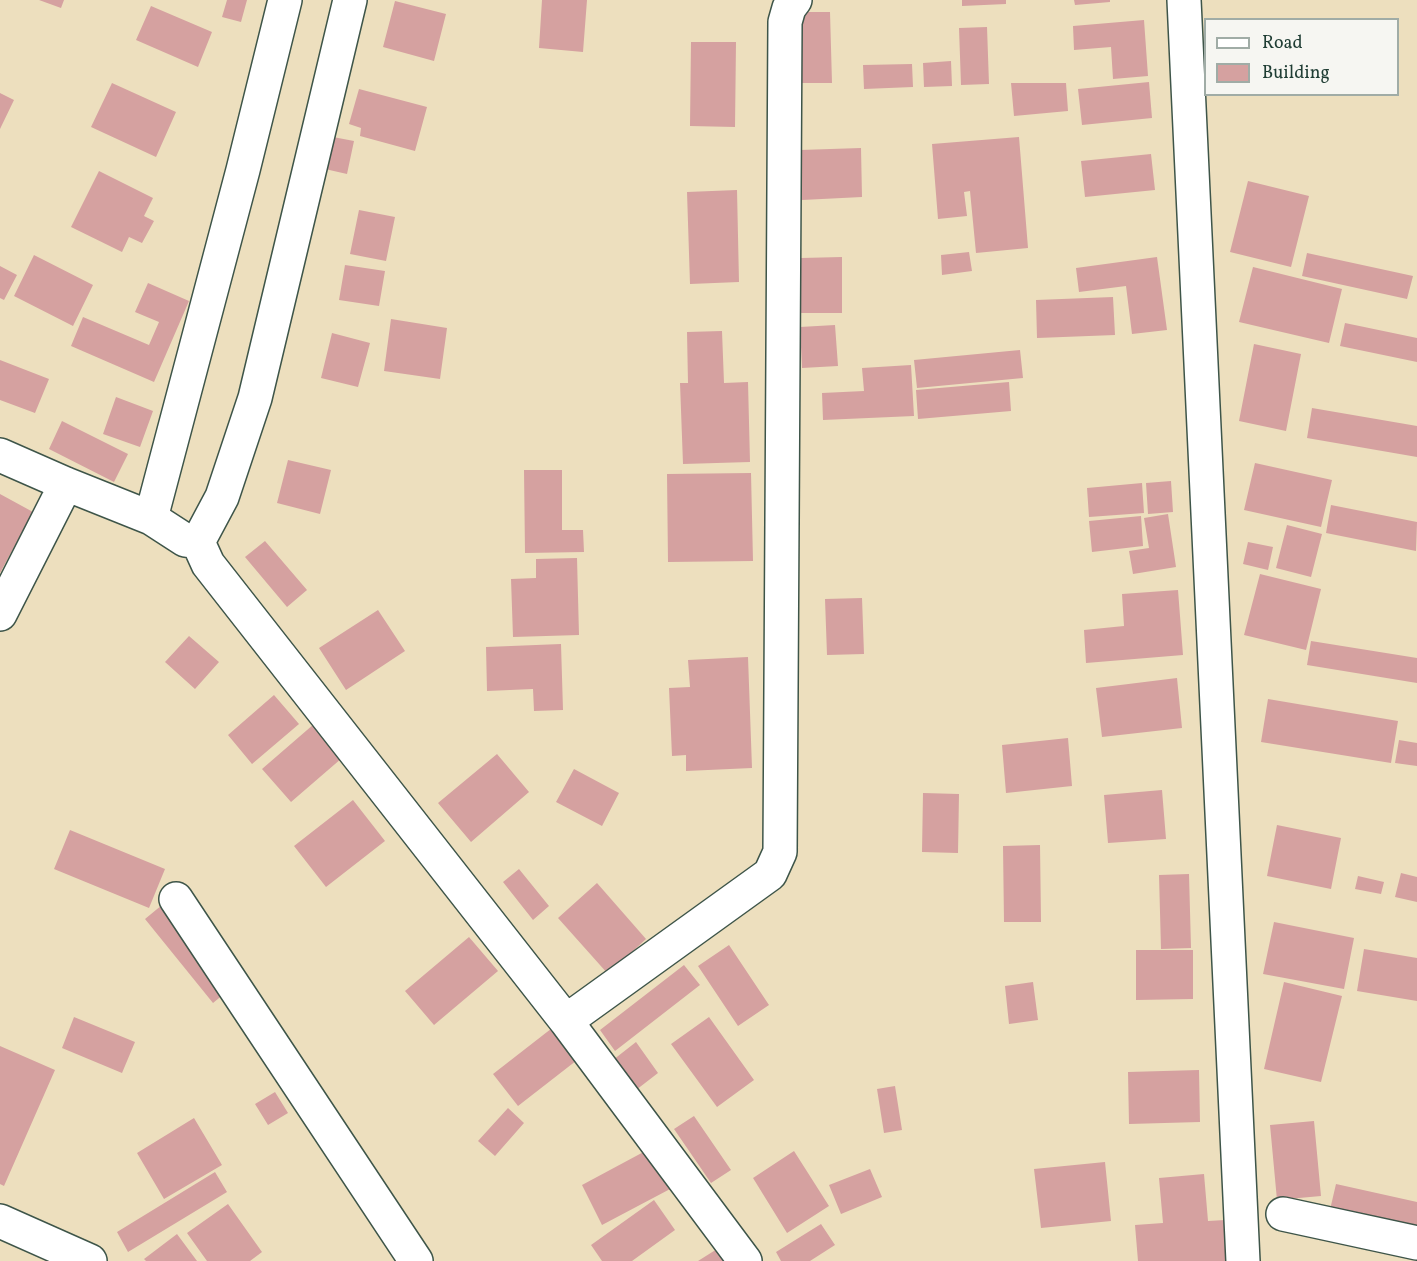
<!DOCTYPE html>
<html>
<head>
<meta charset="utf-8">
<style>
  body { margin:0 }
  #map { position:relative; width:1417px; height:1261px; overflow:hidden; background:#eddfbe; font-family:Vollkorn,serif }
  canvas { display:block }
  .legend { position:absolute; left:1204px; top:18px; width:195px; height:78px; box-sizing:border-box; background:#f6f6f2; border:2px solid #a0aca6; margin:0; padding:8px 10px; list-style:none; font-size:18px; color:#1f3d34 }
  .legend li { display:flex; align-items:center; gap:12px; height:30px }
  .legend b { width:30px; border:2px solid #a0aca6 }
</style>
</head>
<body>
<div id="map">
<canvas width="1417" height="1261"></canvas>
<ul class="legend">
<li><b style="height:8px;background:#fff"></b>Road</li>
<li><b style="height:16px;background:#d5a1a0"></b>Building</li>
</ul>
</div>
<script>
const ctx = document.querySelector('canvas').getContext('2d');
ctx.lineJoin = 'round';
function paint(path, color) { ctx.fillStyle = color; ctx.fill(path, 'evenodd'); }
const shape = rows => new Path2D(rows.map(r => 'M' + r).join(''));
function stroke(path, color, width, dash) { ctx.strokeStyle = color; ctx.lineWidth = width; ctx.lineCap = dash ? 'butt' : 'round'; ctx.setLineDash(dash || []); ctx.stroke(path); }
paint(shape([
  [39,0,64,0,61,8],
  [227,0,247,0,241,22,222,17],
  [542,0,587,0,583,52,539,48],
  [962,0,1006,0,1006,4,962,6],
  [1074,0,1110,0,1110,2,1075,5],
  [395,1,446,14,434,61,383,47],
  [151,6,212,32,198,67,136,40],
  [801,12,830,12,832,83,802,83],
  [1144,20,1148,76,1113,79,1111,47,1074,50,1073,26],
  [987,27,989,84,961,85,959,28],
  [691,42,736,42,735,127,690,126],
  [951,61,952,86,924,87,923,63],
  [912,64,913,87,864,89,863,65],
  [1149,82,1152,118,1082,125,1078,89],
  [112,83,176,112,156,157,91,127],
  [1011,83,1066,83,1068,111,1014,116],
  [359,89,427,107,415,151,360,136,361,128,349,124],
  [0,93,14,100,0,129],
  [333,137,354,141,347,174,325,169],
  [1019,137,1028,248,976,253,970,191,964,192,967,216,938,219,932,144],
  [861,148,862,197,802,200,800,150],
  [1151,154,1155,190,1085,197,1081,161],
  [99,171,153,198,144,216,154,221,142,243,129,237,122,252,71,227],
  [1248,181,1309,196,1291,267,1230,252],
  [737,190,739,282,690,284,687,192],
  [359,210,395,217,386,261,350,254],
  [969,252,972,271,942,275,941,255],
  [1307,253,1413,276,1407,299,1302,276],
  [34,255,93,285,73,326,14,296],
  [842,257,842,313,801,313,801,258],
  [1157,257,1167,330,1132,334,1126,286,1079,292,1076,268],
  [345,265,385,271,379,306,339,300],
  [0,266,17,275,4,300,0,298],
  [1253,267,1342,289,1329,343,1239,322],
  [148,283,189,301,154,382,71,346,83,317,149,345,159,322,135,312],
  [1113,297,1115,335,1037,338,1036,300],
  [391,319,447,328,440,379,384,371],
  [1345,323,1417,338,1417,362,1340,346],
  [835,325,838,366,802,368,800,327],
  [722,331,724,383,748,382,750,462,683,464,680,383,688,383,687,332],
  [332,333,370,343,358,387,321,378],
  [1254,344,1301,354,1286,431,1239,421],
  [1020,350,1023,378,917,388,914,360],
  [0,360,49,379,35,413,0,400],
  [911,365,914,416,823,420,822,393,864,391,862,368],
  [1009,382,1011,411,918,419,916,390],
  [116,397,153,411,140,447,103,434],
  [1312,408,1417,426,1417,457,1307,438],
  [62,421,128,454,114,482,49,449],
  [288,460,331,470,320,514,277,503],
  [1255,463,1332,480,1321,527,1244,510],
  [524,470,562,470,562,530,583,530,584,552,525,553],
  [751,473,753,561,668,562,667,474],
  [1171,481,1173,512,1148,514,1146,483],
  [1142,483,1144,513,1089,517,1087,488],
  [0,494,33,512,0,573],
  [1331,505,1417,522,1416,551,1326,533],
  [1168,514,1176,567,1133,574,1129,551,1149,548,1144,518],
  [1141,516,1143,546,1092,552,1089,521],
  [1287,525,1322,534,1311,577,1276,568],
  [265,541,307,590,287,607,245,557],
  [1248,542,1273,547,1268,570,1243,564],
  [577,558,579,635,513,637,511,579,536,578,536,559],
  [1260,574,1321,589,1306,650,1244,635],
  [1178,590,1183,655,1086,663,1084,630,1124,626,1122,594],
  [862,598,864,654,827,655,825,599],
  [378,610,405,651,346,690,319,648],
  [189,636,219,662,195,689,165,662],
  [1311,641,1417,658,1417,683,1307,665],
  [561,644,563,710,534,711,533,689,487,691,486,647],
  [748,657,752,768,686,771,686,755,672,756,669,688,690,687,688,660],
  [1177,678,1182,728,1102,737,1096,688],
  [274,695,299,724,252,764,228,735],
  [1268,699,1398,721,1391,763,1261,742],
  [314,724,342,758,291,802,262,769],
  [1068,738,1072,786,1006,793,1002,745],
  [1399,740,1417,743,1417,766,1395,763],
  [497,754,529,792,471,842,438,803],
  [574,769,619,793,602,826,556,802],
  [1162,790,1166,839,1108,843,1104,795],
  [923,793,959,794,958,853,922,852],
  [353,800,385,841,326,887,294,846],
  [1277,825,1341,838,1331,889,1267,876],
  [70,830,165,869,149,908,54,869],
  [1040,845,1041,922,1004,922,1003,846],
  [519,869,549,906,533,920,503,882],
  [1401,873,1417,877,1417,902,1395,897],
  [1189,874,1191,948,1161,949,1159,875],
  [1358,876,1384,882,1381,894,1355,889],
  [597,883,646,939,608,974,558,918],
  [162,905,230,989,213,1003,145,919],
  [1274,922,1354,938,1344,989,1263,974],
  [469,937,498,971,434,1025,405,991],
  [729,945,769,1005,738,1026,698,966],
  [1364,949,1417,958,1417,1001,1357,991],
  [1136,950,1193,950,1193,999,1136,1000],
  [684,965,700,985,615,1051,600,1030],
  [1033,982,1038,1020,1009,1024,1005,986],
  [1284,982,1342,996,1321,1082,1264,1069],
  [74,1017,135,1042,122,1073,62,1048],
  [709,1017,754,1080,717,1107,671,1044],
  [556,1025,581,1057,518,1106,493,1074],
  [636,1042,658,1073,636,1090,613,1060],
  [0,1046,55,1070,4,1186,0,1184],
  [1199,1070,1200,1122,1129,1124,1128,1072],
  [895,1086,902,1130,884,1133,877,1089],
  [275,1092,288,1113,268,1125,255,1104],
  [508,1108,524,1123,495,1156,478,1141],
  [694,1116,731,1170,711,1183,674,1129],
  [194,1118,222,1165,164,1199,137,1153],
  [1314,1121,1321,1196,1277,1200,1270,1125],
  [651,1148,672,1188,602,1225,582,1185],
  [794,1151,829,1206,787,1233,753,1178],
  [1105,1162,1111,1221,1041,1228,1034,1169],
  [870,1169,882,1197,841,1214,829,1185],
  [215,1172,227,1192,128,1252,117,1232],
  [1204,1174,1208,1221,1225,1220,1229,1261,1138,1261,1135,1225,1163,1223,1159,1178],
  [1336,1184,1417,1202,1417,1234,1329,1214],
  [654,1200,675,1230,632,1261,602,1261,591,1245],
  [228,1204,262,1252,250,1261,207,1261,187,1233],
  [821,1224,835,1245,810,1261,781,1261,776,1252],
  [177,1234,197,1261,146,1261,144,1259],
  [725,1244,735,1261,698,1261]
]), '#d5a1a0');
const street = shape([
  [1184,0,1243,1261],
  [0,455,66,484,151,518,185,540,198,542,208,564,566,1021,745,1261],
  [151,518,243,170,285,0],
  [198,542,222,497,255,398,350,0],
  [0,614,66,484],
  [176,899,416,1261],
  [566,1021,770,874,780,852,785,22,789,8,795,0],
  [1283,1214,1417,1243],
  [0,1221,90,1261]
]);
stroke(street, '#3e5549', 36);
stroke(street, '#fff', 33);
</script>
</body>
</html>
